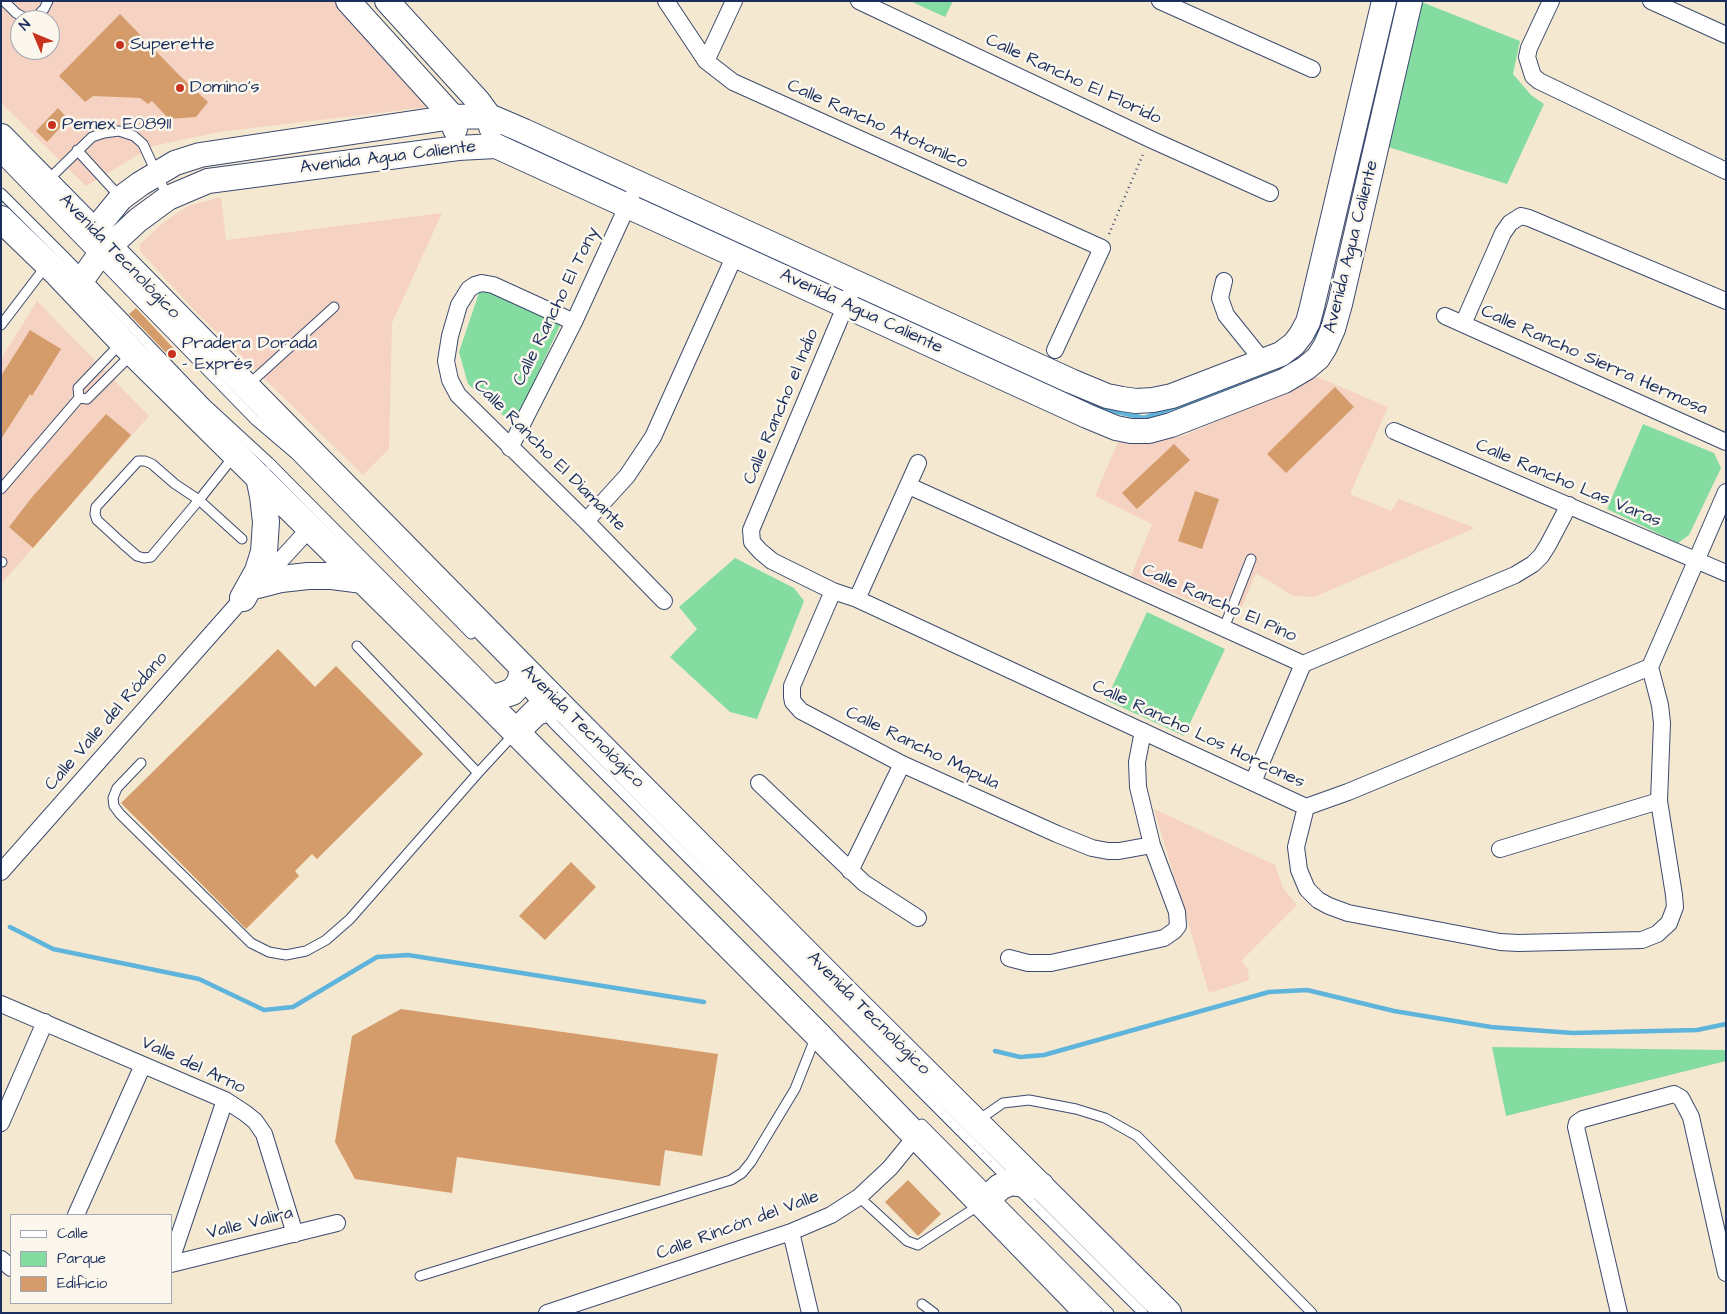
<!DOCTYPE html>
<html>
<head>
<meta charset="utf-8">
<style>
  body { margin:0 }
  #map { position:relative; width:1727px; height:1314px; overflow:hidden; background:#f5e8d1; font-family:"Architects Daughter",sans-serif }
  canvas { display:block }
  .frame { position:absolute; inset:0; border:2px solid #1b2f5e; pointer-events:none }
  .legend { position:absolute; left:10px; top:1214px; width:162px; height:90px; box-sizing:border-box; background:#fbf7ec; border:1px solid #a1a7b3; margin:0; padding:6px 9px; list-style:none; font-size:15px; color:#1b2f5e }
  .legend li { display:flex; align-items:center; gap:10px; height:25px }
  .legend b { width:25px; border:1px solid #a1a7b3 }
  .north { position:absolute; left:10px; top:10px; width:50px; height:50px; box-sizing:border-box; background:#fbf7ec; border:1px solid #a1a7b3; border-radius:50%; rotate:315deg; font-size:14px; font-weight:700; line-height:20px; text-align:center; color:#1b2f5e }
  .north::after { content:''; display:block; margin:auto; width:18px; height:22px; background:#c8321e; clip-path:polygon(50% 0,100% 100%,50% 72%,0 100%) }
</style>
</head>
<body>
<div id="map">
<canvas width="1727" height="1314"></canvas>
<div class="frame"></div>
<ul class="legend">
<li><b style="height:6px;background:#fff"></b>Calle</li>
<li><b style="height:14px;background:#84dca1"></b>Parque</li>
<li><b style="height:14px;background:#d49c6a"></b>Edificio</li>
</ul>
<div class="north">N</div>
</div>
<script>
const ctx = document.querySelector('canvas').getContext('2d');
ctx.lineJoin = 'round';
function paint(path, color) { ctx.fillStyle = color; ctx.fill(path, 'evenodd'); }
const shape = rows => new Path2D(rows.map(r => 'M' + r).join(''));
function stroke(path, color, width, dash) { ctx.strokeStyle = color; ctx.lineWidth = width; ctx.lineCap = dash ? 'butt' : 'round'; ctx.setLineDash(dash || []); ctx.stroke(path); }
function drawText(font, color, halo, rows, align = 'center') {
  ctx.font = font + ' "Architects Daughter",sans-serif'; ctx.lineWidth = 5; ctx.setLineDash([]); ctx.textBaseline = 'middle'; ctx.strokeStyle = halo; ctx.fillStyle = color; for (const [text, x, y, turn = 0] of rows) {
    ctx.save(); ctx.translate(x, y); ctx.rotate((+turn || 0) * Math.PI / 180); ctx.textAlign = isNaN(turn) ? turn : align; if (halo) ctx.strokeText(text, 0, 0); ctx.fillText(text, 0, 0); ctx.restore();
  }
}
paint(shape([
  [1,1,334,1,437,106,219,132,153,146,86,186,1,103],
  [20,20,50,20,50,50,20,50],
  [221,197,226,240,442,213,392,323,389,449,363,475,194,310,140,251,140,244,164,222,188,206],
  [37,301,149,416,1,584,1,359],
  [1315,376,1388,407,1350,494,1391,511,1399,499,1475,528,1314,597,1293,596,1256,573,1237,619,1131,576,1152,524,1095,496,1118,442,1157,441,1185,435,1289,391],
  [1154,809,1275,865,1283,888,1297,905,1241,961,1248,969,1249,980,1209,993]
]), '#f5d2c2');
paint(shape([
  [910,1,953,1,945,17],
  [1419,1,1520,41,1513,74,1531,95,1544,104,1507,184,1385,146],
  [494,290,563,319,514,425,468,384,459,352,479,293],
  [1643,424,1714,453,1721,468,1689,535,1678,543,1607,509],
  [735,558,794,588,804,601,757,719,730,712,670,657,697,629,679,607],
  [1147,612,1225,649,1184,736,1106,700],
  [1492,1047,1726,1050,1726,1061,1506,1116]
]), '#84dca1');
stroke(shape([
  [868,302,939,334],
  [1312,338,1323,323],
  [1088,401,1109,410,1144,418,1262,377,1277,367],
  [10,927,53,949,199,979,264,1010,293,1007,377,957,408,955,704,1002],
  [995,1051,1020,1057,1044,1055,1269,992,1307,990,1394,1011,1491,1027,1573,1033,1697,1030,1726,1024]
]), '#5eb4db', 4.5);
paint(shape([
  [120,14,180,76,208,102,196,117,169,119,152,101,148,104,140,98,93,96,85,102,59,76],
  [58,108,68,119,47,142,36,131],
  [136,308,176,351,170,357,129,314],
  [30,330,61,349,32,396,30,394,1,439,1,376],
  [1335,387,1354,407,1286,473,1267,454],
  [106,414,131,435,33,548,9,527,33,496],
  [1174,444,1190,460,1137,509,1122,493],
  [1195,491,1219,499,1202,549,1178,541],
  [278,649,315,687,336,666,423,754,317,859,312,854,295,871,299,876,246,929,121,803],
  [571,862,596,887,545,940,519,916],
  [401,1009,718,1054,702,1156,665,1150,660,1186,457,1157,452,1193,355,1179,335,1142,352,1036],
  [908,1180,941,1214,918,1236,885,1202]
]), '#d49c6a');
const lane = shape([
  [4,1,16,13,25,18,37,16,44,9,48,1],
  [77,150,121,198],
  [1,159,255,420,295,454,471,634],
  [48,180,92,137,104,133,119,131,134,136,143,144,168,198],
  [1,193,67,259,206,404,269,462,498,693],
  [1,325,46,266],
  [248,385,334,307],
  [79,398,87,399,132,354],
  [234,456,199,500,242,539],
  [138,461,145,461,152,464,175,484,199,500,151,557,144,558,137,556,122,543,97,520,95,514,96,507,138,461],
  [1,489,79,398,78,388,121,343],
  [1,562,2,562],
  [1224,628,1251,559],
  [357,646,478,773,514,734],
  [521,684,552,722,1010,1181],
  [141,763,117,788,113,798,114,806,120,814,251,943,269,952,286,955,306,951,326,940,350,919,478,773],
  [977,1121,1003,1103,1029,1100,1076,1109,1105,1118,1137,1136,1312,1313],
  [922,1124,1109,1313],
  [1019,1190,1143,1313],
  [859,1197,907,1241,918,1245,981,1204],
  [420,1276,731,1180,742,1173,751,1162,795,1089,816,1036],
  [922,1304,934,1313]
]);
const street = shape([
  [666,1,706,61,733,82,1102,248,1055,350],
  [859,1,1150,139,1270,193],
  [1160,1,1312,69],
  [1551,1,1529,48,1527,57,1533,76,1539,81,1726,171],
  [1651,1,1726,35],
  [706,61,734,1],
  [1224,281,1220,298,1226,315,1263,361],
  [855,283,751,530,752,542,760,551,772,561,833,591,857,599,1306,807,1348,792,1650,667,1726,492],
  [1445,316,1726,442],
  [574,322,493,285,482,283,475,285,469,289,459,305,450,336,446,361,450,380,458,395,586,521,664,601],
  [1463,324,1503,233,1510,223,1521,216,1529,218,1726,301],
  [1394,431,1726,573],
  [510,448,574,322,631,198],
  [909,486,1303,664,1515,575,1533,564,1541,556,1548,545,1569,505],
  [586,521,627,476,653,437,735,255],
  [833,591,792,686,792,697,793,702,801,711,902,764,1057,834,1092,848,1108,851,1119,851,1152,845],
  [857,599,918,463],
  [1253,782,1303,664],
  [759,783,864,883,918,918],
  [1306,807,1296,847,1299,870,1307,889,1318,900,1329,906,1348,913,1500,942,1518,943,1642,940,1657,934,1669,923,1675,907,1674,895,1659,801,1662,723,1660,705,1650,667],
  [1500,849,1659,801],
  [850,871,902,764],
  [1,872,243,598,258,585,310,528],
  [1009,958,1028,963,1051,963,1164,938,1174,931,1178,926,1177,912,1152,845,1138,787,1137,762,1143,731],
  [1,1004,225,1100,245,1113,255,1121,264,1134,295,1234],
  [1,1123,45,1022],
  [76,1215,143,1065],
  [791,1232,810,1313],
  [1,1259,11,1268],
  [171,1260,225,1100],
  [171,1264,337,1223],
  [547,1313,791,1232,831,1215,859,1197,890,1168,917,1135],
  [1619,1313,1576,1127,1577,1123,1583,1119,1674,1094,1681,1098,1691,1117,1726,1273]
]);
const secondary = shape([
  [348,1,453,117,455,129],
  [387,1,478,101,489,116,491,127],
  [94,231,121,198,140,184,175,163,200,155,453,117,489,116,524,131,1071,381,1107,396,1122,399,1136,401,1153,400,1172,396,1281,354,1294,344,1301,335,1308,322,1312,307,1384,1],
  [74,291,98,257,138,220,168,198,208,181,458,148,496,146,1087,416,1116,428,1131,431,1149,431,1171,425,1284,381,1306,368,1318,358,1325,347,1333,329,1340,304,1410,1]
]);
const primary = shape([
  [1,137,562,707,850,997,1168,1313],
  [1,219,58,274,133,353,485,701,817,1034,1088,1313],
  [258,585,281,579,308,576,332,576,363,580],
  [243,598,258,571,264,552,266,522,263,496,259,477],
  [485,701,512,692,520,683,523,668],
  [516,732,536,712,549,708,562,707],
  [983,1203,1000,1187,1011,1182,1041,1186]
]);
stroke(lane, '#3c4b6f', 11);
stroke(street, '#3c4b6f', 18);
stroke(secondary, '#3c4b6f', 26);
stroke(primary, '#3c4b6f', 28);
stroke(shape([
  [1109,234,1144,152]
]), '#3c4b6f', 2.5, [1, 4]);
stroke(lane, '#fff', 9);
stroke(street, '#fff', 16);
stroke(secondary, '#fff', 24);
stroke(primary, '#fff', 26);
for (const [x, y, r, color] of [
  [120,45,5,"#c8321e"],
  [180,88,5,"#c8321e"],
  [52,125,5,"#c8321e"],
  [172,354,5,"#c8321e"]
]) { const dot = new Path2D(); dot.arc(x, y, r, 0, 2 * Math.PI); ctx.fillStyle = color; ctx.fill(dot); stroke(dot, '#fbf7ec', 2); }
drawText('18px', '#1b2f5e', '#fbf7ec', [
  ["Superette",130,45],
  ["Domino's",190,88],
  ["Pemex E08911",62,125],
  ["Pradera Dorada",182,344],
  ["- Exprés",182,365]
], 'left');
drawText('18px', '#1b2f5e', '#fbf7ec', [
  ["Calle Rancho El Florido",1073,80,25],
  ["Calle Rancho Atotonilco",877,125,24],
  ["Avenida Agua Caliente",388,158,-7],
  ["Avenida Agua Caliente",1352,247,-76],
  ["Avenida Tecnológico",119,257,46],
  ["Calle Rancho El Tony",557,307,-64],
  ["Avenida Agua Caliente",861,312,25],
  ["Calle Rancho Sierra Hermosa",1594,361,24],
  ["Calle Rancho el Indio",782,407,-67],
  ["Calle Rancho El Diamante",549,456,45],
  ["Calle Rancho Las Varas",1568,484,23],
  ["Calle Rancho El Pino",1219,604,24],
  ["Calle Valle del Ródano",107,722,-49],
  ["Avenida Tecnológico",582,727,45],
  ["Calle Rancho Los Horcones",1198,735,25],
  ["Calle Rancho Mapula",922,749,26],
  ["Avenida Tecnológico",868,1014,45],
  ["Valle del Arno",193,1066,25],
  ["Valle Valira",250,1224,-14],
  ["Calle Rincón del Valle",738,1226,-20]
]);
</script>
</body>
</html>
